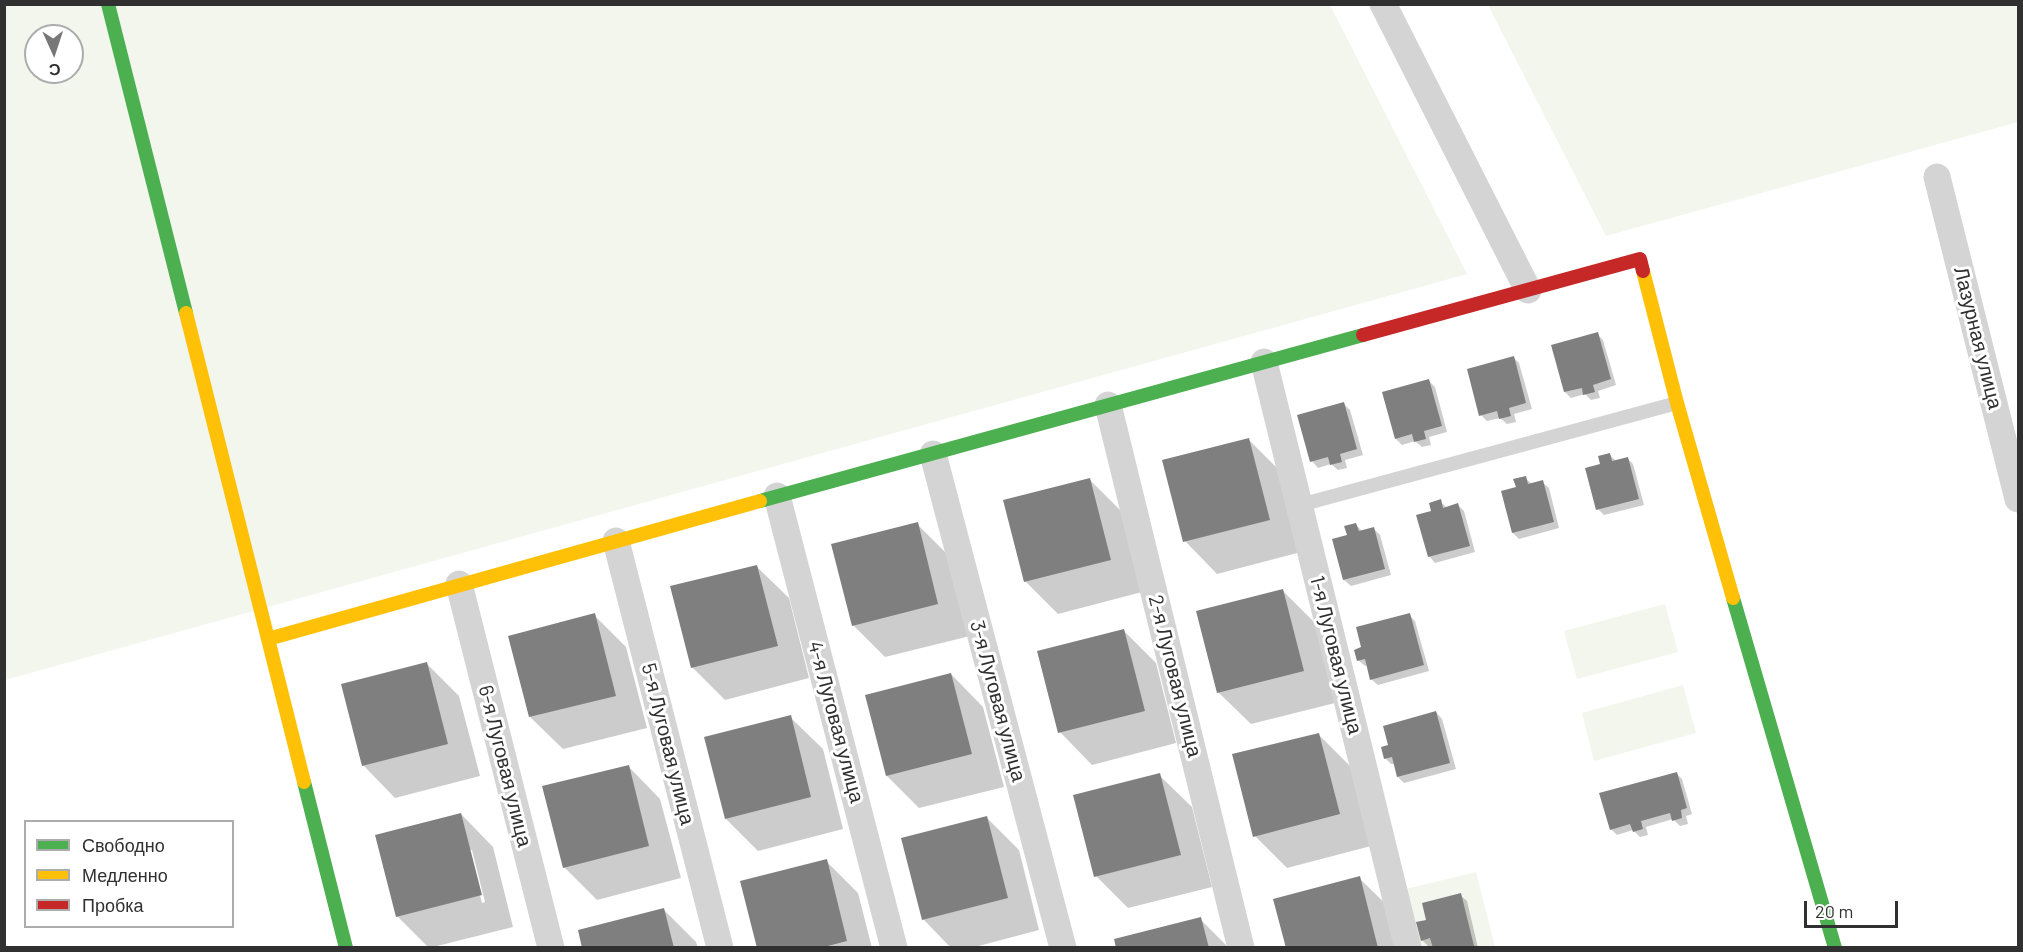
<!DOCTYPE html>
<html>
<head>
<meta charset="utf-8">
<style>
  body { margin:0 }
  #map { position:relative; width:2023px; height:952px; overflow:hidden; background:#fff; font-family:Barlow,sans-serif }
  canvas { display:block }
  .frame { position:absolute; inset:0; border:6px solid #303030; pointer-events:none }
  .legend { position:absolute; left:24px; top:820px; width:210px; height:108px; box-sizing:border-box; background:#fff; border:2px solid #acacac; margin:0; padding:8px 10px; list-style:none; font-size:18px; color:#303030 }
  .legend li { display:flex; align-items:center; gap:12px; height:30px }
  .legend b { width:30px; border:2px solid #acacac }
  .north { position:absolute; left:24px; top:24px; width:60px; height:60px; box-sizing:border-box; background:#fff; border:2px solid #acacac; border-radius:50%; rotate:177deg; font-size:16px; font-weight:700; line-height:24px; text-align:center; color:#303030 }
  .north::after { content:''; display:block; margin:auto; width:21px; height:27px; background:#787878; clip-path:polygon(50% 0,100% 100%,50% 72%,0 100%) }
  .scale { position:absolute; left:1804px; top:901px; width:94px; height:27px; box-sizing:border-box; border:3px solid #303030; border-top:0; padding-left:8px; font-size:18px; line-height:21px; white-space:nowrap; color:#303030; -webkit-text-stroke:4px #fff; paint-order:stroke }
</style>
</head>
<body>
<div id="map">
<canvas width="2023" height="952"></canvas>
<div class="frame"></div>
<ul class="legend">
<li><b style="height:8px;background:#4caf50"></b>Свободно</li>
<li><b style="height:8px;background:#ffc107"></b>Медленно</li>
<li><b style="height:8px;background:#c62828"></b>Пробка</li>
</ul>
<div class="north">С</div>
<div class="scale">20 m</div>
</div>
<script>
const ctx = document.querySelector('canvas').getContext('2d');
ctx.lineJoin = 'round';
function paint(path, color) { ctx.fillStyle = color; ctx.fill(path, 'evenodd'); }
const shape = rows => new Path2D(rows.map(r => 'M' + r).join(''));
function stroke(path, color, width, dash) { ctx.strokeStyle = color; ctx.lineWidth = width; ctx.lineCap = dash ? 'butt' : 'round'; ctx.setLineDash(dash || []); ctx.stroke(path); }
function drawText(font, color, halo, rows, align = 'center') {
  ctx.font = font + ' Barlow,sans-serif'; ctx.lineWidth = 6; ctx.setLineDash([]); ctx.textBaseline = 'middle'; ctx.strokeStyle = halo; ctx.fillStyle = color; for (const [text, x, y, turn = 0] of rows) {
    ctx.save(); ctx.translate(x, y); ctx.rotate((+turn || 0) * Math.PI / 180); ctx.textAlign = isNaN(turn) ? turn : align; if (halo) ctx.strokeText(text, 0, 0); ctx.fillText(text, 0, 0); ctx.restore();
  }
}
paint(shape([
  [5,5,1330,5,1467,274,5,680],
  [36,36,72,36,72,72,36,72],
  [1488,5,2018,5,2018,122,1606,236],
  [1665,604,1678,652,1577,679,1564,631],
  [1683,685,1696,733,1594,761,1582,713],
  [1476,872,1495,947,1417,947,1402,890]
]), '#f2f6ed');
paint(shape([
  [1597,334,1603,340,1616,385,1598,391,1600,398,1591,400,1585,394,1571,398,1565,392],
  [1513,357,1519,363,1532,409,1514,414,1516,422,1507,424,1500,418,1487,421,1481,415],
  [1429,381,1435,387,1447,432,1429,437,1431,445,1422,447,1415,441,1402,445,1396,439],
  [1344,404,1350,410,1363,455,1345,460,1347,468,1338,470,1331,464,1318,468,1312,461],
  [1249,440,1281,472,1301,552,1217,574,1185,541],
  [1609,454,1616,461,1627,458,1633,464,1644,505,1604,515,1598,509,1602,465],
  [1525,478,1532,484,1542,482,1549,488,1559,528,1519,539,1513,533,1517,488],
  [1090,480,1122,512,1142,592,1058,614,1026,582,1005,501],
  [1440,501,1447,508,1458,505,1464,511,1475,552,1435,563,1429,556,1433,512],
  [917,524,949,556,970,636,885,657,853,625],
  [1356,525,1363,532,1374,529,1380,535,1391,575,1351,586,1344,580,1334,540,1349,536],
  [756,566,789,598,809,678,725,700,692,667],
  [1283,591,1315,623,1335,703,1251,724,1218,692],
  [594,615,626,647,647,728,563,749,530,717],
  [1409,615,1415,621,1429,671,1378,685,1371,679,1368,665,1365,666,1358,660],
  [1124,631,1156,663,1176,743,1092,765,1060,732],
  [427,664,459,696,480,776,395,798,363,765],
  [951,674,983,707,1004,787,919,808,887,776],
  [1436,712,1442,719,1456,769,1404,783,1398,777,1395,764,1391,764,1385,758,1390,746],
  [790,717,823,749,843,829,758,851,726,819],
  [1318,734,1351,767,1371,846,1287,868,1255,836],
  [628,766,660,799,681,878,597,900,564,867],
  [1676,773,1682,779,1692,814,1686,816,1688,824,1680,826,1673,819,1646,827,1648,835,1640,837,1633,830,1617,835,1611,829],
  [1159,775,1192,807,1212,887,1128,908,1096,876],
  [461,814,493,847,513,927,429,948,397,916],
  [469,850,472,850,485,902,482,903],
  [987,818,1019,850,1039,930,971,948,951,948,923,919],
  [826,861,858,893,872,948,758,948],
  [1359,878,1392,910,1401,948,1287,948],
  [1460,895,1467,901,1478,948,1428,946,1422,940,1428,922],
  [664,910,696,942,698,948,584,948],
  [1200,919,1229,948,1118,948]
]), '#0003');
paint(shape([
  [1598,332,1611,379,1593,385,1595,392,1583,395,1582,388,1564,392,1551,345],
  [1514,356,1526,403,1509,408,1511,416,1499,419,1497,411,1479,416,1467,369],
  [1429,379,1442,426,1424,431,1426,439,1414,442,1412,434,1395,439,1382,392],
  [1344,402,1357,449,1340,454,1342,462,1330,465,1328,457,1310,462,1297,415],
  [1249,438,1270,520,1183,542,1162,460],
  [1610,453,1612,461,1628,457,1639,499,1596,510,1585,468,1600,464,1598,456],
  [1526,476,1528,484,1543,480,1554,522,1512,533,1501,491,1516,487,1513,479],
  [1090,478,1111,560,1024,582,1003,500],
  [1441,499,1443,508,1458,503,1470,546,1428,557,1416,515,1431,511,1429,503],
  [918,522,938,604,852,626,831,544],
  [1356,523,1359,531,1374,527,1385,569,1343,580,1332,539,1347,535,1344,526],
  [757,565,778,646,691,668,670,586],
  [1283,589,1304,671,1217,693,1196,611],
  [595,613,616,696,529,717,508,636],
  [1410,613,1424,665,1370,680,1365,659,1357,661,1354,650,1361,647,1356,627],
  [1124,629,1145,711,1058,733,1037,651],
  [427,662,448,744,362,766,341,684],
  [951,673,972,754,886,776,865,695],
  [1436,711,1450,763,1397,777,1392,757,1384,759,1381,747,1388,745,1383,726],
  [791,715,811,797,725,819,704,737],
  [1319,733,1340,814,1253,837,1232,754],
  [629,765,649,846,563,868,542,786],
  [1677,772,1687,808,1681,810,1682,818,1672,821,1670,813,1641,821,1643,829,1633,832,1630,824,1610,830,1599,793],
  [1160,773,1181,855,1094,877,1073,795],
  [461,813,482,895,396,917,375,835],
  [987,816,1008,898,922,920,901,838],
  [827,859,847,941,820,948,757,948,740,881],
  [1360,876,1378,948,1286,948,1273,899],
  [1461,893,1474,946,1433,948,1430,938,1421,941,1416,922,1426,920,1422,903],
  [664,908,674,948,582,948,578,930],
  [1201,917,1209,948,1116,948,1114,939]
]), '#7f7f7f');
stroke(shape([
  [1300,505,1677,403]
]), '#d4d4d4', 14);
stroke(shape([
  [1383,4,1528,290],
  [1937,177,2018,499],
  [1264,362,1408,948],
  [1108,405,1241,948],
  [933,454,1063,948],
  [777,496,894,948],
  [616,541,720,948],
  [459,584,551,948]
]), '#d4d4d4', 27);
stroke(shape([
  [108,4,186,313],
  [760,501,1363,335],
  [1733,598,1835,948],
  [304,782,346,948]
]), '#4caf50', 14);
stroke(shape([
  [1643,271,1677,403,1733,598],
  [186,313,304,782],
  [268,639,760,501]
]), '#ffc107', 14);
stroke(shape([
  [1363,335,1640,259,1643,271]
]), '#c62828', 14);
drawText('20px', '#303030', '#fff', [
  ["Лазурная улица",1978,338,76],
  ["1-я Луговая улица",1336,655,76],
  ["2-я Луговая улица",1175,676,76],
  ["3-я Луговая улица",998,701,75],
  ["4-я Луговая улица",836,722,75],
  ["5-я Луговая улица",668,744,76],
  ["6-я Луговая улица",505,766,76]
]);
</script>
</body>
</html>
